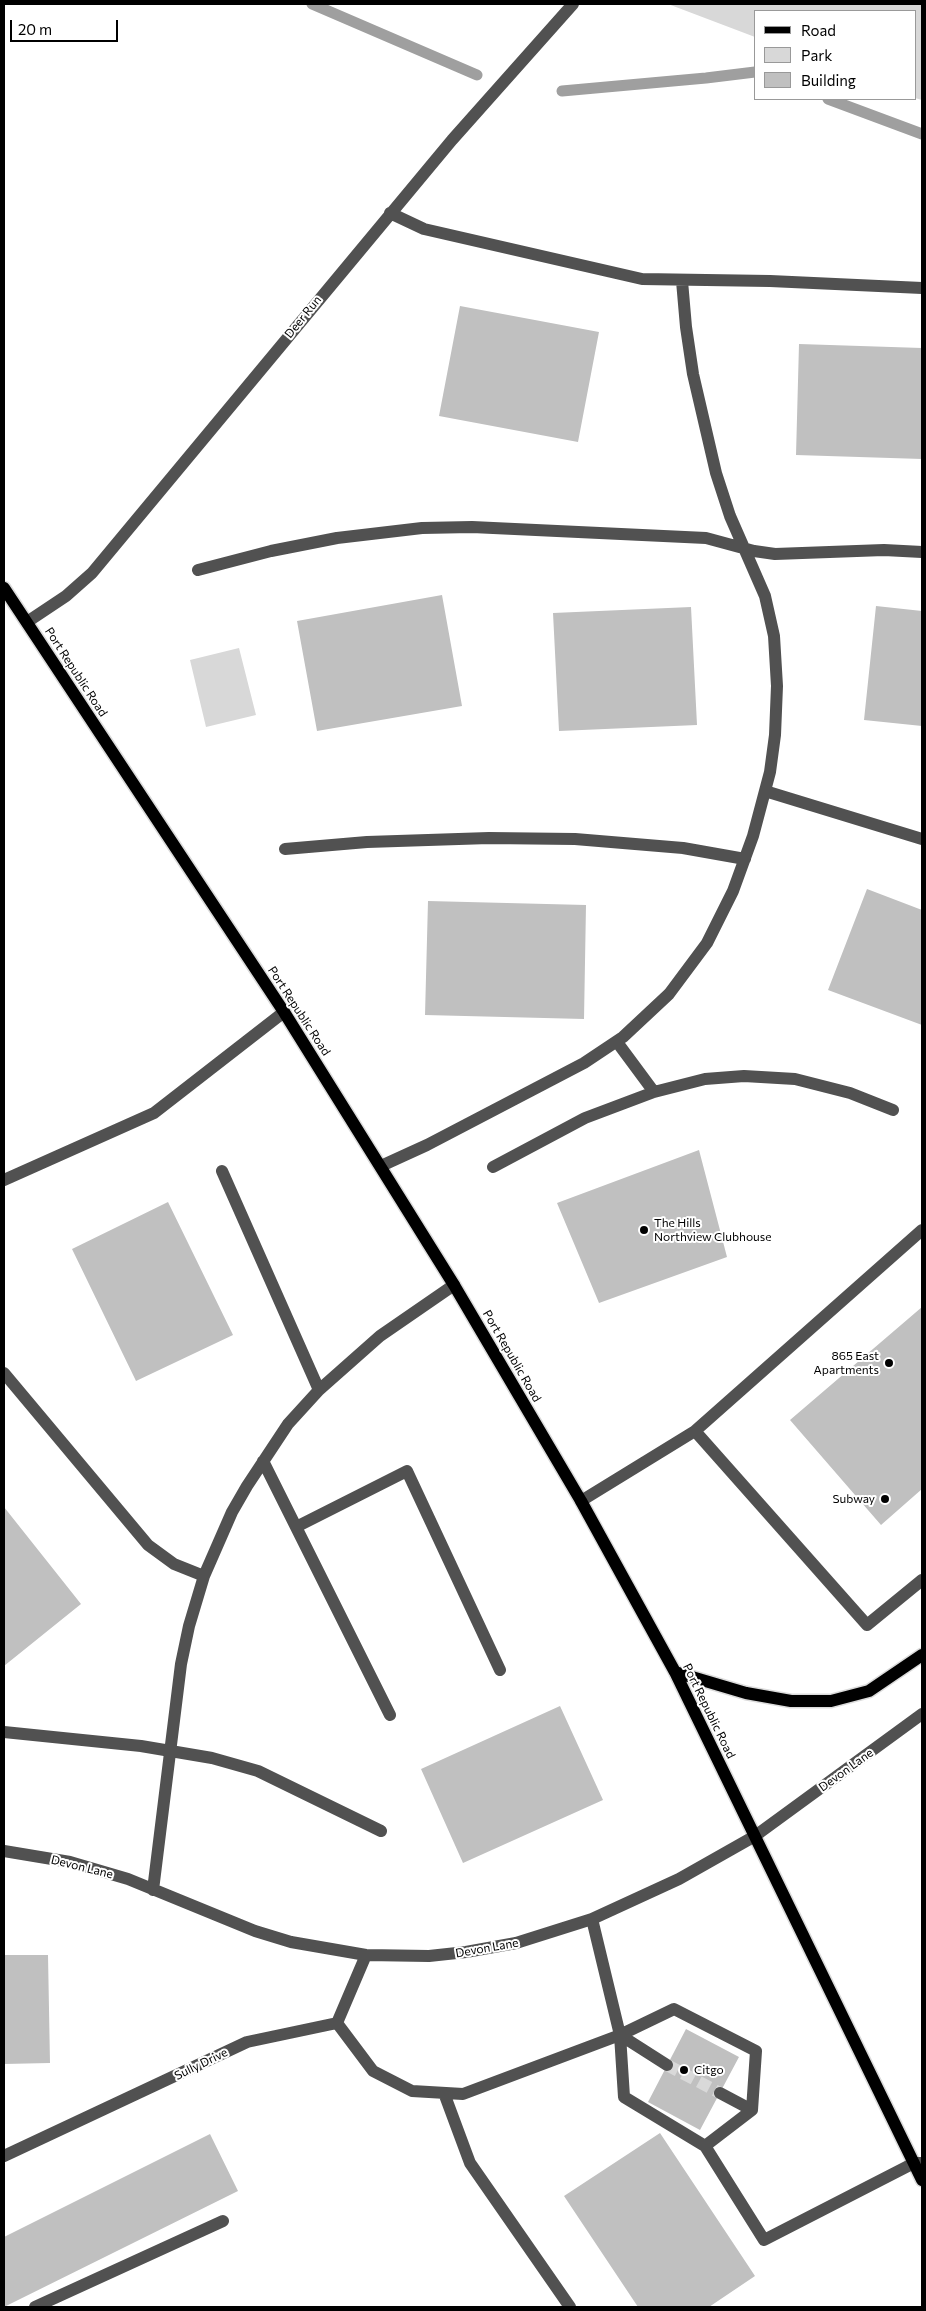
<!DOCTYPE html>
<html>
<head>
<meta charset="utf-8">
<style>
  body { margin:0 }
  #map { position:relative; width:926px; height:2311px; overflow:hidden; background:#fff; font-family:Commissioner,sans-serif }
  canvas { display:block }
  .frame { position:absolute; inset:0; border:5px solid #000; pointer-events:none }
  .legend { position:absolute; left:754px; top:10px; width:162px; height:90px; box-sizing:border-box; background:#fff; border:1px solid #999; margin:0; padding:6px 9px; list-style:none; font-size:15px; color:#000 }
  .legend li { display:flex; align-items:center; gap:10px; height:25px }
  .legend b { width:25px; border:1px solid #999 }
  .scale { position:absolute; left:10px; top:20px; width:108px; height:22px; box-sizing:border-box; border:2px solid #000; border-top:0; padding-left:6px; font-size:15px; line-height:18px; white-space:nowrap; color:#000; -webkit-text-stroke:4px #fff; paint-order:stroke }
</style>
</head>
<body>
<div id="map">
<canvas width="926" height="2311"></canvas>
<div class="frame"></div>
<ul class="legend">
<li><b style="height:6px;background:#000"></b>Road</li>
<li><b style="height:14px;background:#d8d8d8"></b>Park</li>
<li><b style="height:14px;background:#c0c0c0"></b>Building</li>
</ul>
<div class="scale">20 m</div>
</div>
<script>
const ctx = document.querySelector('canvas').getContext('2d');
ctx.lineJoin = 'round';
function paint(path, color) { ctx.fillStyle = color; ctx.fill(path, 'evenodd'); }
const shape = rows => new Path2D(rows.map(r => 'M' + r).join(''));
function stroke(path, color, width, dash) { ctx.strokeStyle = color; ctx.lineWidth = width; ctx.lineCap = dash ? 'butt' : 'round'; ctx.setLineDash(dash || []); ctx.stroke(path); }
function drawText(font, color, halo, rows, align = 'center') {
  ctx.font = font + ' Commissioner,sans-serif'; ctx.lineWidth = 4; ctx.setLineDash([]); ctx.textBaseline = 'middle'; ctx.strokeStyle = halo; ctx.fillStyle = color; for (const [text, x, y, turn = 0] of rows) {
    ctx.save(); ctx.translate(x, y); ctx.rotate((+turn || 0) * Math.PI / 180); ctx.textAlign = isNaN(turn) ? turn : align; if (halo) ctx.strokeText(text, 0, 0); ctx.fillText(text, 0, 0); ctx.restore();
  }
}
paint(shape([
  [668,4,922,4,922,100,915,98,915,11,755,11,755,37],
  [239,648,256,715,206,727,190,660]
]), '#d8d8d8');
stroke(shape([
  [312,4,477,75],
  [562,91,706,78,755,72],
  [828,99,922,134]
]), '#9f9f9f', 11);
paint(shape([
  [460,306,599,332,578,442,439,416],
  [799,344,922,348,922,459,796,455],
  [442,595,462,706,317,731,297,621],
  [876,606,922,611,922,726,864,720],
  [691,607,697,725,559,731,553,613],
  [867,889,922,910,922,1025,828,990],
  [428,901,586,905,584,1019,425,1015],
  [699,1150,727,1257,599,1303,557,1203],
  [168,1202,233,1335,136,1381,72,1249],
  [922,1307,922,1489,881,1525,790,1420],
  [4,1507,81,1604,4,1666],
  [560,1706,603,1800,463,1863,421,1769],
  [4,1955,48,1955,50,2063,4,2064],
  [686,2029,739,2057,700,2130,648,2102],
  [660,2133,755,2276,709,2307,638,2307,564,2196],
  [210,2134,238,2191,4,2307,4,2237]
]), '#c0c0c0');
stroke(shape([
  [667,2065,720,2093]
]), '#d9d9d9', 12, [12, 6]);
const major = shape([
  [4,588,284,1012,454,1285,581,1501,675,1672,922,2180],
  [675,1672,746,1693,791,1701,831,1701,869,1691,922,1655]
]);
stroke(major, '#dbdbdb', 15);
stroke(shape([
  [390,213,424,229,642,279,770,281,922,288],
  [198,570,271,551,337,538,422,528,472,527,706,538,754,551,775,554,884,550,922,552],
  [27,622,66,596,92,573,452,140,573,4],
  [765,791,922,839],
  [285,849,367,842,489,838,575,839,683,848,745,859],
  [617,1042,654,1092],
  [381,1166,427,1145,584,1063,623,1037,669,994,707,943,733,891,753,836,770,772,775,735,777,686,774,636,765,596,730,516,716,473,693,374,686,327,682,281],
  [493,1167,585,1118,654,1092,705,1079,744,1076,795,1079,850,1093,893,1110],
  [222,1171,319,1390],
  [4,1180,154,1113,284,1012],
  [4,1373,148,1545,174,1564,204,1576],
  [695,1431,922,1230],
  [263,1461,390,1715],
  [581,1501,695,1431,867,1625,922,1580],
  [296,1527,407,1471,500,1670],
  [4,1732,141,1746,212,1758,258,1771,381,1831],
  [4,1851,70,1862,128,1879,255,1931,291,1942,366,1955,429,1956,466,1952,516,1943,592,1919,679,1879,755,1836,922,1714],
  [153,1890,181,1664,189,1626,204,1576,232,1512,247,1486,288,1424,319,1390,380,1336,454,1285],
  [337,2023,373,2071,412,2091,463,2094,620,2035,674,2009,756,2051,752,2110,705,2146,624,2097,620,2035,592,1919],
  [620,2035,667,2065],
  [444,2093,470,2163,570,2307],
  [720,2093,752,2110],
  [705,2146,764,2240,914,2163,922,2163],
  [4,2156,247,2042,337,2023,366,1955],
  [35,2307,223,2221]
]), '#515151', 12);
stroke(major, '#000', 12);
for (const [x, y, r, color] of [
  [644,1230,5,"#000"],
  [889,1363,5,"#000"],
  [885,1499,5,"#000"],
  [684,2070,5,"#000"]
]) { const dot = new Path2D(); dot.arc(x, y, r, 0, 2 * Math.PI); ctx.fillStyle = color; ctx.fill(dot); stroke(dot, '#fff', 2); }
drawText('12px', '#000', '#fff', [
  ["Deer Run",303,317,-51],
  ["Port Republic Road",76,672,57],
  ["Port Republic Road",299,1011,57],
  ["Port Republic Road",512,1356,60],
  ["Port Republic Road",709,1711,64],
  ["Devon Lane",846,1770,-36],
  ["Devon Lane",82,1867,14],
  ["Devon Lane",487,1948,-10],
  ["Sully Drive",201,2064,-26]
]);
drawText('12px', '#000', '#fff', [
  ["The Hills",654,1223],
  ["Northview Clubhouse",654,1237],
  ["865 East",879,1356,"right"],
  ["Apartments",879,1370,"right"],
  ["Subway",875,1499,"right"],
  ["Citgo",694,2070]
], 'left');
</script>
</body>
</html>
